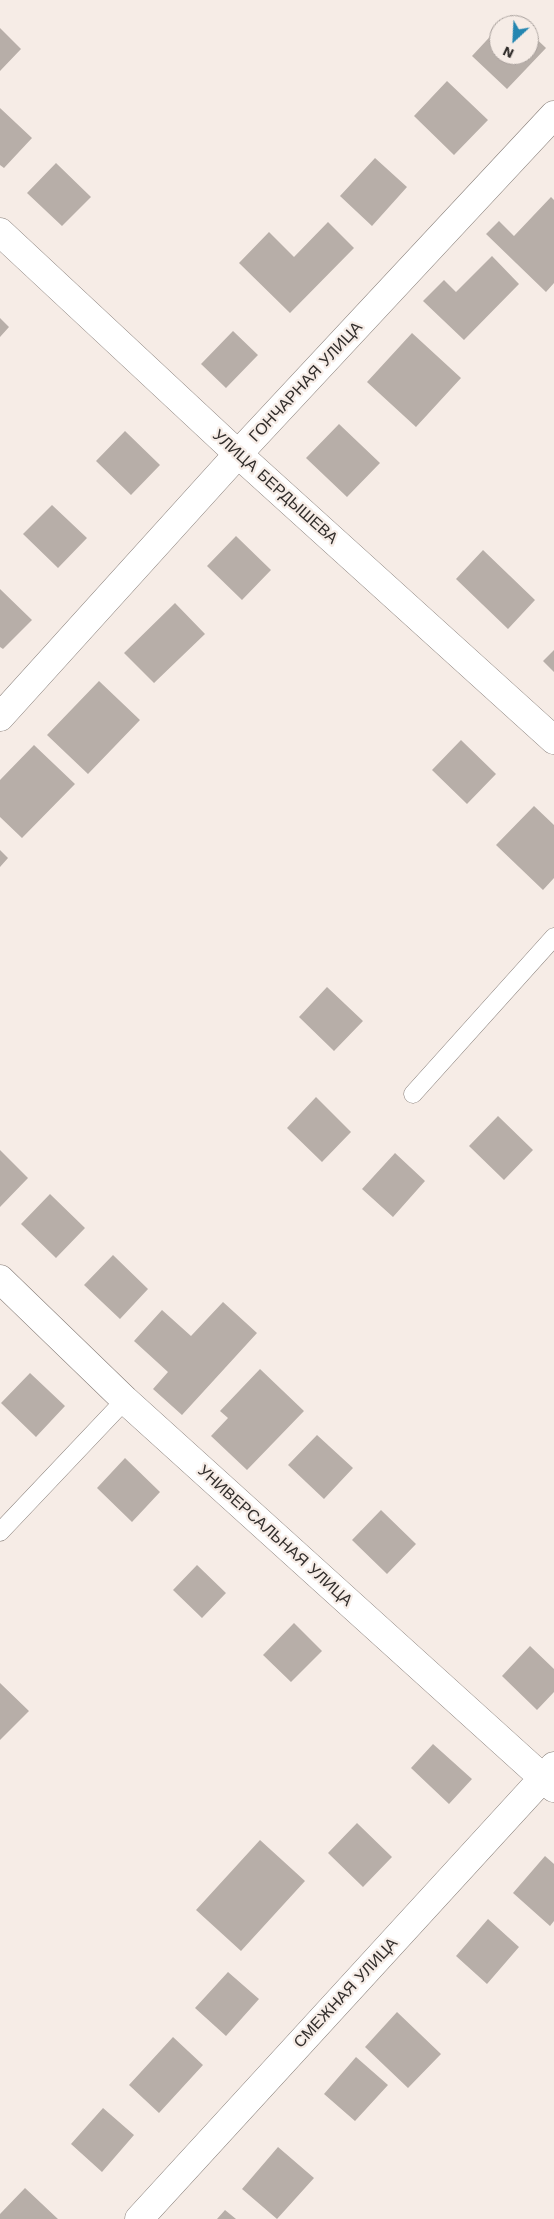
<!DOCTYPE html>
<html>
<head>
<meta charset="utf-8">
<style>
  body { margin:0 }
  #map { position:relative; width:554px; height:2219px; overflow:hidden; background:#f6ece6; font-family:"Work Sans",sans-serif }
  canvas { display:block }
  .north { position:absolute; left:489px; top:15px; width:50px; height:50px; box-sizing:border-box; background:#f6ece6; border:1px solid #a8a09c; border-radius:50%; rotate:205deg; font-size:14px; font-weight:700; line-height:20px; text-align:center; color:#322e2c }
  .north::after { content:''; display:block; margin:auto; width:18px; height:22px; background:#2486b1; clip-path:polygon(50% 0,100% 100%,50% 72%,0 100%) }
</style>
</head>
<body>
<div id="map">
<canvas width="554" height="2219"></canvas>
<div class="north">N</div>
</div>
<script>
const ctx = document.querySelector('canvas').getContext('2d');
ctx.lineJoin = 'round';
function paint(path, color) { ctx.fillStyle = color; ctx.fill(path, 'evenodd'); }
const shape = rows => new Path2D(rows.map(r => 'M' + r).join(''));
function stroke(path, color, width, dash) { ctx.strokeStyle = color; ctx.lineWidth = width; ctx.lineCap = dash ? 'butt' : 'round'; ctx.setLineDash(dash || []); ctx.stroke(path); }
function drawText(font, color, halo, rows, align = 'center') {
  ctx.font = font + ' "Work Sans",sans-serif'; ctx.lineWidth = 4.5; ctx.setLineDash([]); ctx.textBaseline = 'middle'; ctx.strokeStyle = halo; ctx.fillStyle = color; for (const [text, x, y, turn = 0] of rows) {
    ctx.save(); ctx.translate(x, y); ctx.rotate((+turn || 0) * Math.PI / 180); ctx.textAlign = isNaN(turn) ? turn : align; if (halo) ctx.strokeText(text, 0, 0); ctx.fillText(text, 0, 0); ctx.restore();
  }
}
paint(shape([
  [511,15,521,25,501,25],
  [499,27,499,55,529,55,529,32,546,48,507,89,472,56],
  [0,28,21,49,0,71],
  [447,81,488,120,454,155,414,116],
  [0,108,32,138,4,168,0,165],
  [375,158,407,187,372,226,340,196],
  [56,163,91,197,62,226,27,193],
  [551,197,554,200,554,283,546,292,486,234,499,221,514,236],
  [328,222,354,248,290,313,239,263,269,232,294,257],
  [492,256,519,284,464,340,423,301,444,280,456,292],
  [0,318,9,327,0,337],
  [233,331,258,355,226,388,201,364],
  [412,333,461,378,416,427,367,382],
  [339,424,380,463,347,497,306,458],
  [125,431,160,465,131,495,96,461],
  [52,505,87,538,58,568,23,534],
  [236,536,271,570,242,600,207,566],
  [483,550,535,600,508,629,456,579],
  [0,589,32,620,3,649,0,647],
  [175,603,205,634,154,683,124,653],
  [554,650,554,672,543,661],
  [99,681,140,720,88,774,47,735],
  [461,740,496,774,467,804,432,770],
  [34,745,75,784,22,838,0,817,0,780],
  [534,806,554,825,554,878,543,890,496,845],
  [0,850,8,858,0,867],
  [327,987,363,1021,334,1051,299,1017],
  [316,1097,351,1132,322,1162,287,1128],
  [498,1116,533,1150,504,1180,469,1146],
  [0,1150,28,1178,0,1207],
  [395,1153,425,1181,393,1217,362,1189],
  [50,1194,85,1228,56,1258,21,1224],
  [113,1255,148,1289,120,1319,84,1285],
  [223,1302,257,1333,182,1415,153,1389,168,1372,134,1341,162,1310,191,1336],
  [260,1369,304,1411,247,1470,211,1436,228,1418,220,1411],
  [30,1373,65,1406,36,1437,1,1403],
  [317,1435,353,1468,324,1499,288,1465],
  [125,1458,160,1492,132,1522,97,1488],
  [381,1510,416,1544,387,1574,352,1540],
  [197,1565,226,1593,202,1618,173,1590],
  [294,1623,322,1651,291,1682,263,1655],
  [530,1646,554,1669,554,1692,537,1710,502,1676],
  [0,1683,29,1711,0,1740],
  [433,1744,472,1779,449,1804,411,1768],
  [357,1823,392,1857,363,1887,328,1853],
  [260,1840,305,1881,241,1951,196,1910],
  [545,1856,554,1864,554,1921,550,1926,513,1893],
  [488,1919,519,1947,487,1984,456,1956],
  [228,1972,259,1999,226,2036,195,2008],
  [397,2012,441,2054,408,2088,365,2047],
  [173,2037,203,2065,159,2113,129,2085],
  [356,2057,388,2085,355,2121,324,2094],
  [103,2108,134,2135,102,2172,71,2144],
  [278,2147,314,2178,277,2219,242,2189],
  [25,2188,58,2219,0,2219,0,2214],
  [225,2210,236,2219,217,2219]
]), '#b7aea8');
const service = shape([
  [413,1094,554,937],
  [0,1532,125,1400]
]);
const minor = shape([
  [0,717,238,454,554,115],
  [0,1279,125,1400,554,1788],
  [139,2219,554,1766]
]);
const tertiary = shape([
  [0,232,238,454,554,740]
]);
stroke(service, '#847b76', 19);
stroke(minor, '#847b76', 29);
stroke(tertiary, '#847b76', 29);
stroke(service, '#fff', 18);
stroke(minor, '#fff', 28);
stroke(tertiary, '#fff', 28);
drawText('16px', '#322e2c', '#f6ece6', [
  ["ГОНЧАРНАЯ УЛИЦА",306,382,-47],
  ["УЛИЦА БЕРДЫШЕВА",275,487,42],
  ["УНИВЕРСАЛЬНАЯ УЛИЦА",275,1536,42],
  ["СМЕЖНАЯ УЛИЦА",346,1993,-47]
]);
</script>
</body>
</html>
